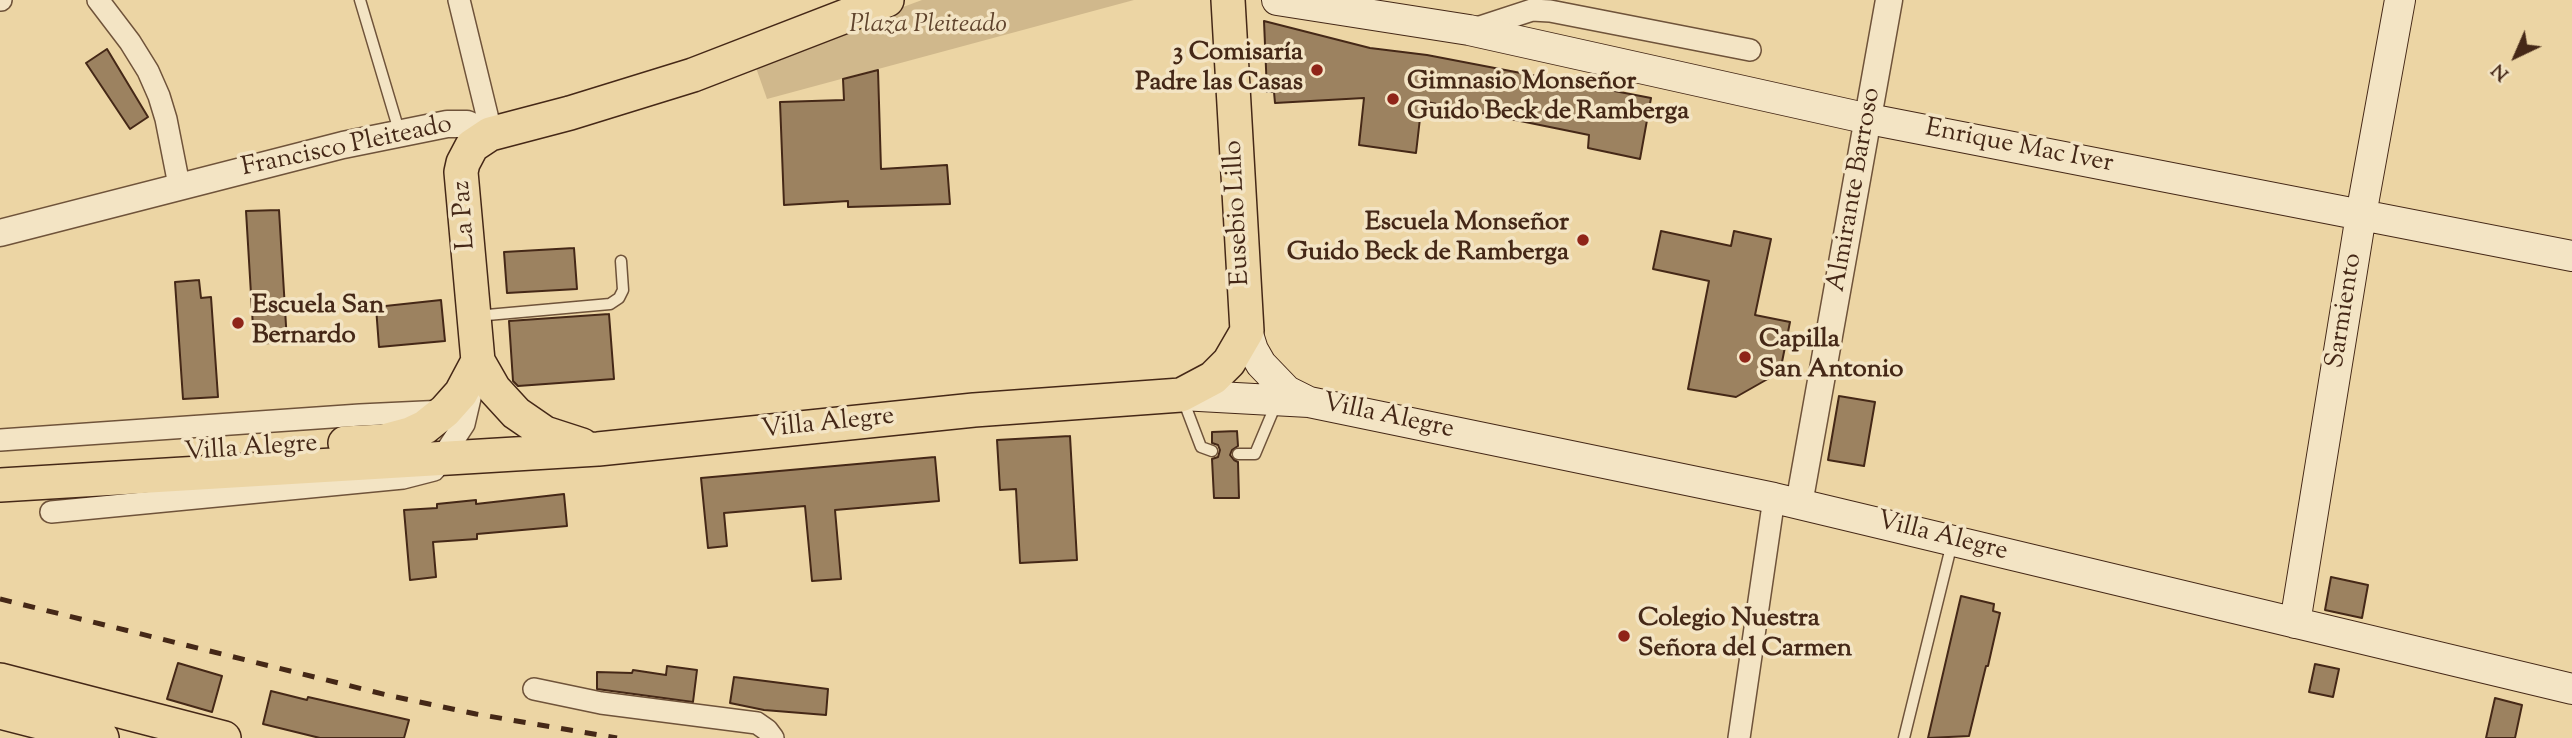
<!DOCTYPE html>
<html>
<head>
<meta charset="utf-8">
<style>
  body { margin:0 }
  #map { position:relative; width:2572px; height:738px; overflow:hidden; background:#ecd5a4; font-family:"Sorts Mill Goudy",serif }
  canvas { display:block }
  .north { position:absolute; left:2481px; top:21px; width:70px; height:70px; -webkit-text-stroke:5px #f3e4c4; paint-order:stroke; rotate:224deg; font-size:19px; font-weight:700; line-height:28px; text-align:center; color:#452817 }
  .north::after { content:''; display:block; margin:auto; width:24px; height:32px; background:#452817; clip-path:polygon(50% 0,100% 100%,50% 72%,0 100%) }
</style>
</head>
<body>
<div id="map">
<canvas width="2572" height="738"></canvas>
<div class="north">N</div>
</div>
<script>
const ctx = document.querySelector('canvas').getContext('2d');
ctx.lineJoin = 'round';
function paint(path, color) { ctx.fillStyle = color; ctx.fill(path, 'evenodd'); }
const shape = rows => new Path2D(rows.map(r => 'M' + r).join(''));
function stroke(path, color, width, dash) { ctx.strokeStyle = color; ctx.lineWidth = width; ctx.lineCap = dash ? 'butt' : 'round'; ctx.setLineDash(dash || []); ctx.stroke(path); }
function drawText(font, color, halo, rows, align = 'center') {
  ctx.font = font + ' "Sorts Mill Goudy",serif'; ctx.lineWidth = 7; ctx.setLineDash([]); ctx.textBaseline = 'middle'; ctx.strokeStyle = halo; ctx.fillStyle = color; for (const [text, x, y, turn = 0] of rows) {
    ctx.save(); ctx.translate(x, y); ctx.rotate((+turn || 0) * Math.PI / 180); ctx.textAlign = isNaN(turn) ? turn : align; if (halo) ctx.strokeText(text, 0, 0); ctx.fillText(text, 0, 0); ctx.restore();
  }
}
paint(shape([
  [922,0,1134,0,767,99,754,62]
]), '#d0b88c');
const building = shape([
  [1264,21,1370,48,1427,55,1651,98,1640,159,1588,148,1589,135,1422,101,1416,153,1359,145,1364,98,1275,103,1274,92,1267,92,1264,21],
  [107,49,148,117,130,129,86,63,107,49],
  [878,70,881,169,947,165,950,204,848,207,848,201,784,205,780,102,844,100,843,79,878,70],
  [279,210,287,342,254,344,246,211,279,210],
  [1661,231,1731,246,1734,231,1771,239,1755,315,1790,322,1780,372,1736,397,1688,389,1709,281,1653,269,1661,231],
  [574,248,577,289,507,293,504,252,574,248],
  [199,280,201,298,211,297,218,397,183,399,175,282,199,280],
  [441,300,445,341,379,347,376,307,441,300],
  [609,314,614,379,518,386,513,381,509,321,609,314],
  [1839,396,1875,402,1864,466,1828,460,1839,396],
  [1237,431,1238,446,1232,450,1230,455,1234,460,1238,462,1239,498,1214,498,1212,459,1218,457,1220,450,1218,445,1212,443,1212,432,1237,431],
  [1070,436,1077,560,1020,563,1016,489,1000,490,997,440,1070,436],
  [935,457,939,501,835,510,841,579,812,581,805,506,724,513,727,546,708,548,701,478,935,457],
  [564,494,567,526,477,534,477,539,433,542,436,577,410,580,404,510,437,508,437,504,476,500,476,504,564,494],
  [2331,577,2368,585,2362,618,2325,610,2331,577],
  [1961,596,1994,604,1993,611,2000,613,1988,666,1986,666,1969,736,1928,738,1961,596],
  [178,663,222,676,212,712,167,699,178,663],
  [2315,664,2339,669,2333,697,2309,692,2315,664],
  [667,666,697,670,693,702,597,689,597,672,632,673,633,670,666,675,667,666],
  [734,677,828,689,826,715,764,710,730,703,734,677],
  [271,691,307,700,308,697,409,720,404,738,320,738,263,724,271,691],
  [2495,698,2522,705,2515,738,2486,738,2495,698]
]);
paint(building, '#9c8260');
stroke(building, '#452817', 2);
const service = shape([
  [360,0,400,134],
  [476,316,610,304,619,298,623,290,621,261],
  [1182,397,1201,447,1212,451],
  [1238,454,1255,454,1276,404],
  [1904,738,1952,543]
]);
const minor = shape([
  [0,0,1,0],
  [98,0,130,42,148,71,159,96,166,119,179,185],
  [459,0,488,119,490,134],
  [1471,30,1532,10,1550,11,1750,50],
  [0,440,360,415,445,411],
  [51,512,403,478,434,470,464,424,474,381],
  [534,689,601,703,757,723,767,730,773,738],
  [1739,738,1774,498]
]);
const tertiary = shape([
  [0,233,343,145,447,124,467,124,490,134],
  [1799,504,1889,0]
]);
const secondary = shape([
  [1277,0,1469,30,1869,119,2572,256],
  [1247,331,1253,350,1261,364,1287,391,1309,402],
  [1181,395,1309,402,1774,498,2572,689],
  [2295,623,2361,215,2400,0]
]);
const primary = shape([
  [345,443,384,441,410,434,425,427,445,411,461,393,478,361],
  [582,445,545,433,516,413,494,389,478,361,461,172,463,163,472,146,490,134,570,113,693,75,887,0],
  [0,485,598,449,974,410,1181,395,1213,378,1229,362,1247,331,1228,0],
  [0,680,224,738],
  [0,712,102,738]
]);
stroke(service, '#6f533a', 13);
stroke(minor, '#6f533a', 24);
stroke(tertiary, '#6f533a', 29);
stroke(secondary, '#452817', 32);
stroke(primary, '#452817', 36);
stroke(service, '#f3e4c4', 10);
stroke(minor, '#f3e4c4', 21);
stroke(tertiary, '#f3e4c4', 26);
stroke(secondary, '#f3e4c4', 30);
stroke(primary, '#ecd5a4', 33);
stroke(shape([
  [0,599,387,695,476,714,617,738]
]), '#452817', 5, [12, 12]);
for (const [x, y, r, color] of [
  [1317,70,7,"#8f2418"],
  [1393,99,7,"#8f2418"],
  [1583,240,7,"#8f2418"],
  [238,323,7,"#8f2418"],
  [1745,357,7,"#8f2418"],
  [1624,636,7,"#8f2418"]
]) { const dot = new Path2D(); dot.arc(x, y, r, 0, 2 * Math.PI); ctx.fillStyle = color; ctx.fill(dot); stroke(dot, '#f3e4c4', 2.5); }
drawText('italic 26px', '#61452e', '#f3e4c4', [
  ["Plaza Pleiteado",928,27]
]);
drawText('bold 26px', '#452817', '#f3e4c4', [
  ["3 Comisaría",1303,55,"right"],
  ["Padre las Casas",1303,85,"right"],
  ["Gimnasio Monseñor",1407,84],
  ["Guido Beck de Ramberga",1407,114],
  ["Escuela Monseñor",1569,225,"right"],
  ["Guido Beck de Ramberga",1569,255,"right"],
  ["Escuela San",252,308],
  ["Bernardo",252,338],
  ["Capilla",1759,342],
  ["San Antonio",1759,372],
  ["Colegio Nuestra",1638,621],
  ["Señora del Carmen",1638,651]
], 'left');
drawText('26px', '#452817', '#f3e4c4', [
  ["Francisco Pleiteado",347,148,-12],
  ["Enrique Mac Iver",2019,148,11],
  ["Almirante Barroso",1856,190,-80],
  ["Eusebio Lillo",1239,213,-93],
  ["La Paz",466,215,-94],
  ["Sarmiento",2346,311,-81],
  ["Villa Alegre",1388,418,12],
  ["Villa Alegre",828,425,-6],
  ["Villa Alegre",251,450,-4],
  ["Villa Alegre",1942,538,14]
]);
</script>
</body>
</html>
